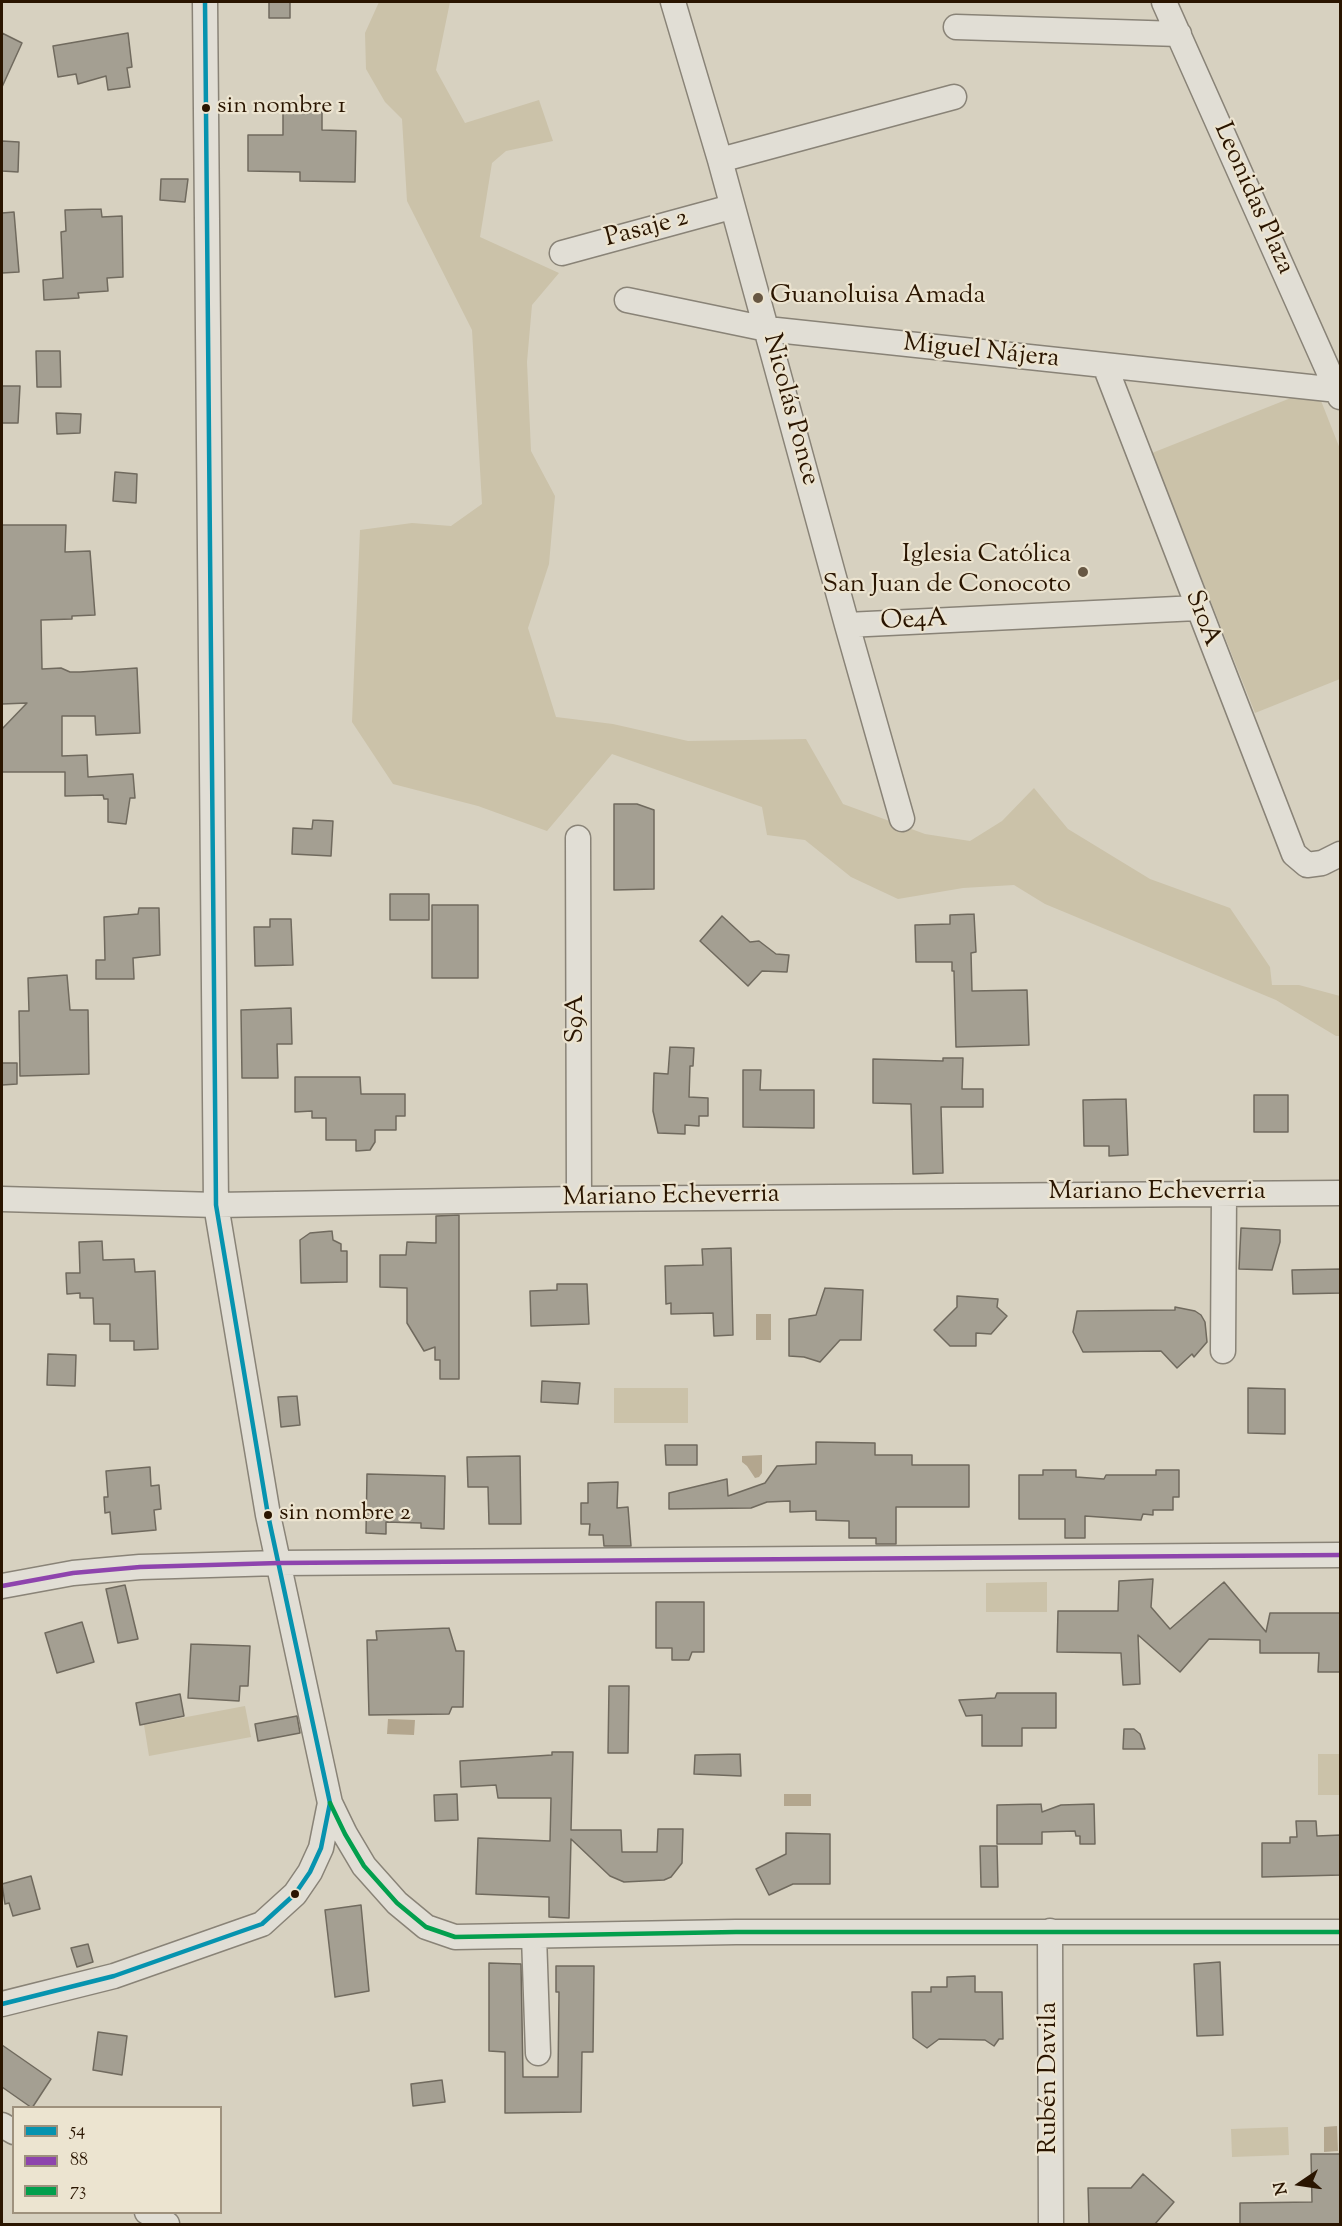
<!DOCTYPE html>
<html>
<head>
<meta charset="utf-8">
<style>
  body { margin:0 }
  #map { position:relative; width:1342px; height:2226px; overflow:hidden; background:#d7d1c0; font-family:"Sorts Mill Goudy",serif }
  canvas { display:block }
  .frame { position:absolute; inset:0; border:3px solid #2a1500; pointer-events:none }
  .legend { position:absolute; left:12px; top:2106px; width:210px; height:108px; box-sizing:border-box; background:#ece4d0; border:2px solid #9e917d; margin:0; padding:8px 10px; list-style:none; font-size:18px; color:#2a1500 }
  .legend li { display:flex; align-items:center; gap:12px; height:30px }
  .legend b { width:30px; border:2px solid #9e917d }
  .north { position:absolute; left:1270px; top:2154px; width:60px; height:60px; -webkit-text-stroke:4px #ece4d0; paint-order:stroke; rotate:257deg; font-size:16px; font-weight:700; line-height:24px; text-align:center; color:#2a1500 }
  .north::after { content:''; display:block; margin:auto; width:21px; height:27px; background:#2a1500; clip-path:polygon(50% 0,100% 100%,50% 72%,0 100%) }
</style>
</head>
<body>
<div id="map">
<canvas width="1342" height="2226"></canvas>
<div class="frame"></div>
<ul class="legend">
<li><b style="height:8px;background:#0693af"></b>54</li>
<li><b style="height:8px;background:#8e44ad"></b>88</li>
<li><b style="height:8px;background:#029f4d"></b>73</li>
</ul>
<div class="north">N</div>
</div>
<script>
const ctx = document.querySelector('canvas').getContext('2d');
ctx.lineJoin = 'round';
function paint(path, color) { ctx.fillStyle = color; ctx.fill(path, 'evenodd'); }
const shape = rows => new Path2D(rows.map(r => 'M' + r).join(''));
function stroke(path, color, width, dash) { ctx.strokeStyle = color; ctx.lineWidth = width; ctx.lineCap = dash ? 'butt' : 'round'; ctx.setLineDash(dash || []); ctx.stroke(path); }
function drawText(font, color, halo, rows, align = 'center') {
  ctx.font = font + ' "Sorts Mill Goudy",serif'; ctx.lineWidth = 4.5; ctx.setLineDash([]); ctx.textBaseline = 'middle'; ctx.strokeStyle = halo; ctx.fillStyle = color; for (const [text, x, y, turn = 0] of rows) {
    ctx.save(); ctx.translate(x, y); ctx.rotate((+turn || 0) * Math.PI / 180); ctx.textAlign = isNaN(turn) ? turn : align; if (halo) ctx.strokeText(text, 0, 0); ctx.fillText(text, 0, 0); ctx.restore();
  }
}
paint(shape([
  [379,2,450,2,436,70,465,123,539,100,553,141,506,151,492,163,480,237,559,273,532,305,527,362,531,451,555,496,549,564,528,628,556,717,613,724,688,741,806,739,843,804,925,834,970,841,1002,821,1034,788,1068,829,1150,879,1230,908,1270,967,1272,985,1299,985,1340,996,1340,1036,1336,1036,1276,1000,1045,904,1014,885,963,888,898,899,851,877,805,840,767,835,762,807,612,754,547,831,478,806,393,784,352,722,360,530,412,523,451,526,482,504,472,330,407,201,402,119,385,102,366,69,365,33],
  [1316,388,1340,449,1340,679,1255,713,1152,453],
  [614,1388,688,1388,688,1423,614,1423],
  [1047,1582,1047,1612,986,1612,986,1583],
  [245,1706,251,1737,149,1756,144,1725],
  [1318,1754,1340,1754,1340,1795,1318,1795],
  [1288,2127,1289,2155,1232,2157,1231,2129]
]), '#cbc2a9');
paint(shape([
  [756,1314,771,1314,771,1340,756,1340],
  [762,1455,762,1473,759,1477,755,1478,747,1466,742,1462,742,1456],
  [388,1719,415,1720,414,1735,387,1734],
  [784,1794,811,1794,811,1806,784,1806],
  [1337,2126,1338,2151,1324,2152,1324,2127]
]), '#b3a68e');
const building = shape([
  [269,2,290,2,290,18,269,18,269,2],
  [2,33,22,43,2,87,2,33],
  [128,33,132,67,127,68,130,87,108,90,106,76,78,84,76,74,58,77,53,46,128,33],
  [283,111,322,112,322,130,356,131,355,182,300,181,300,172,248,171,248,135,283,135,283,111],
  [2,141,19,142,18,172,2,171,2,141],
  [161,179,188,179,185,202,160,200,161,179],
  [101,209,102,217,122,216,123,277,107,278,108,291,78,293,79,298,44,300,43,280,63,278,61,232,66,231,65,210,101,209],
  [14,212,19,272,2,273,2,213,14,212],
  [36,351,60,351,61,387,37,387,36,351],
  [2,386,20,386,18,423,2,423,2,386],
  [56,413,81,414,80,433,57,434,56,413],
  [115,472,137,474,136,503,113,501,115,472],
  [2,525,66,525,65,552,90,551,95,615,72,616,72,619,41,620,42,669,61,668,70,672,80,672,137,668,140,733,96,735,95,716,62,716,62,756,87,755,88,777,133,774,135,798,130,798,126,824,108,822,108,799,104,799,103,795,65,796,65,772,2,772,2,729,27,703,2,704,2,525],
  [614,804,637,804,654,810,654,889,614,890,614,804],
  [313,820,333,821,331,856,292,854,293,828,312,829,313,820],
  [390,894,429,894,429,920,390,920,390,894],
  [432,905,478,905,478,978,432,978,432,905],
  [139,908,159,908,160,955,133,958,134,979,96,979,96,960,105,960,104,917,138,914,139,908],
  [974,914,976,952,971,953,972,991,1027,990,1029,1045,956,1047,954,971,952,971,952,962,916,962,915,925,950,924,950,915,974,914],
  [722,916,750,942,759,941,776,954,789,955,787,972,762,971,748,986,700,941,722,916],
  [270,919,291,919,293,965,255,966,254,927,270,927,270,919],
  [67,975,70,1010,88,1010,89,1074,20,1076,19,1011,29,1011,28,978,67,975],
  [291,1008,292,1044,277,1044,278,1078,242,1078,241,1010,291,1008],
  [670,1047,694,1048,693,1066,690,1066,689,1097,708,1098,708,1116,699,1116,699,1126,685,1125,685,1134,658,1133,653,1111,654,1073,668,1074,670,1047],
  [943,1058,963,1058,962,1089,983,1089,983,1107,941,1107,943,1173,913,1174,911,1104,873,1103,873,1059,943,1061,943,1058],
  [2,1063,17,1063,17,1084,2,1085,2,1063],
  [743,1070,761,1070,760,1090,814,1090,814,1128,743,1127,743,1070],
  [295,1077,360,1077,361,1094,405,1094,405,1116,396,1116,396,1130,375,1130,375,1142,370,1150,356,1151,356,1140,326,1140,326,1118,312,1118,312,1111,295,1112,295,1077],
  [1254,1095,1288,1095,1288,1132,1254,1132,1254,1095],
  [1126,1099,1128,1155,1109,1156,1109,1146,1084,1146,1083,1100,1126,1099],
  [459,1215,459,1379,440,1379,440,1360,435,1360,435,1347,424,1351,407,1323,407,1288,380,1287,380,1255,406,1255,407,1242,436,1243,436,1216,459,1215],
  [1241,1228,1280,1230,1280,1242,1272,1270,1239,1269,1241,1228],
  [332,1231,333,1240,341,1244,341,1251,347,1251,347,1282,301,1283,300,1240,310,1233,332,1231],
  [102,1241,103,1260,134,1259,135,1272,155,1271,158,1349,134,1350,134,1341,110,1341,110,1324,94,1324,93,1298,80,1298,80,1293,67,1294,66,1273,80,1273,79,1242,102,1241],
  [731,1248,733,1335,714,1336,713,1313,671,1314,671,1303,666,1304,665,1266,703,1265,702,1249,731,1248],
  [1341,1269,1341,1293,1293,1294,1292,1270,1341,1269],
  [557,1284,587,1284,589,1324,531,1326,530,1291,557,1290,557,1284],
  [825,1288,863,1290,861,1340,840,1340,820,1362,804,1357,789,1356,789,1319,816,1315,825,1288],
  [957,1296,998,1299,997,1307,1007,1316,991,1334,976,1333,976,1346,950,1346,934,1330,957,1307,957,1296],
  [1175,1307,1195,1311,1201,1315,1205,1322,1207,1342,1194,1357,1192,1354,1177,1368,1161,1351,1083,1352,1073,1332,1077,1311,1175,1310,1175,1307],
  [48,1354,76,1355,75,1386,47,1385,48,1354],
  [542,1381,580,1383,578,1404,541,1402,542,1381],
  [1248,1388,1285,1389,1285,1434,1248,1433,1248,1388],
  [297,1396,300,1425,281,1427,278,1397,297,1396],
  [816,1442,875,1443,875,1455,912,1455,912,1465,969,1465,969,1507,896,1507,896,1544,876,1544,876,1538,849,1538,849,1521,816,1520,816,1511,790,1512,790,1501,767,1502,751,1508,669,1509,669,1493,727,1479,728,1496,765,1483,777,1466,816,1464,816,1442],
  [665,1445,697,1445,697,1465,666,1465,665,1445],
  [520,1456,521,1524,489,1524,488,1487,468,1487,467,1457,520,1456],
  [150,1467,151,1486,159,1485,161,1509,154,1510,156,1530,112,1534,110,1512,105,1513,104,1497,108,1497,106,1471,150,1467],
  [1043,1470,1076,1470,1076,1477,1104,1479,1106,1475,1156,1475,1156,1470,1179,1470,1179,1497,1173,1497,1173,1510,1153,1510,1153,1515,1143,1514,1141,1520,1085,1516,1085,1538,1065,1538,1065,1519,1019,1519,1019,1475,1043,1475,1043,1470],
  [367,1474,445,1476,444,1529,421,1528,421,1523,386,1522,386,1534,366,1533,367,1474],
  [618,1482,617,1508,628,1507,631,1546,604,1546,603,1535,589,1535,590,1524,581,1524,581,1503,588,1503,588,1483,618,1482],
  [1153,1579,1151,1607,1170,1629,1224,1582,1266,1632,1270,1613,1341,1613,1341,1672,1318,1672,1319,1653,1260,1653,1260,1640,1209,1639,1180,1672,1138,1635,1140,1684,1123,1685,1121,1653,1057,1652,1058,1611,1118,1611,1119,1581,1153,1579],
  [125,1585,138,1639,118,1643,106,1589,125,1585],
  [656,1602,704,1602,704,1652,692,1652,689,1660,672,1660,672,1648,656,1648,656,1602],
  [82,1622,94,1662,57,1673,45,1633,82,1622],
  [449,1628,456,1651,464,1651,463,1707,452,1707,449,1714,369,1715,367,1640,377,1640,376,1631,449,1628],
  [191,1644,250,1646,248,1686,240,1686,239,1701,188,1698,191,1644],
  [609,1686,629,1686,628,1753,608,1753,609,1686],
  [997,1693,1056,1693,1056,1728,1022,1728,1022,1746,982,1746,982,1715,966,1716,959,1700,995,1698,997,1693],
  [180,1694,184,1716,140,1725,136,1703,180,1694],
  [297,1716,300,1733,258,1741,255,1724,297,1716],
  [1124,1729,1134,1729,1140,1734,1145,1749,1123,1749,1124,1729],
  [552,1752,573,1752,571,1830,621,1830,622,1852,657,1852,658,1829,683,1829,682,1863,671,1877,664,1880,624,1882,610,1876,571,1839,569,1918,549,1917,549,1897,476,1894,478,1838,550,1841,551,1798,498,1798,496,1785,461,1787,460,1761,552,1755,552,1752],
  [740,1754,741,1776,694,1774,695,1755,740,1754],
  [457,1794,458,1820,435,1821,434,1795,457,1794],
  [1041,1804,1042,1812,1061,1805,1094,1804,1095,1844,1080,1844,1080,1836,1076,1836,1075,1831,1042,1832,1042,1844,997,1844,997,1805,1041,1804],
  [1296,1821,1316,1821,1317,1836,1341,1835,1341,1875,1262,1877,1262,1843,1290,1843,1290,1837,1297,1837,1296,1821],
  [786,1833,830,1834,830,1884,793,1884,769,1895,756,1869,786,1854,786,1833],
  [980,1846,997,1846,998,1887,981,1887,980,1846],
  [31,1876,40,1909,13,1916,9,1903,5,1904,2,1884,31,1876],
  [361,1905,369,1991,335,1997,325,1910,361,1905],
  [88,1944,93,1962,77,1967,71,1948,88,1944],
  [1220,1962,1223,2035,1197,2036,1194,1964,1220,1962],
  [489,1963,521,1964,523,2077,558,2077,559,1992,556,1992,556,1966,594,1966,593,2052,582,2052,581,2112,505,2113,505,2052,489,2051,489,1963],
  [975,1976,975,1992,1002,1992,1003,2039,999,2039,994,2046,985,2040,939,2039,927,2048,913,2038,912,1992,931,1992,931,1987,947,1987,947,1977,975,1976],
  [98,2032,127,2036,122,2075,93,2070,98,2032],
  [2,2045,51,2079,32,2108,2,2087,2,2045],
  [442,2080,445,2102,413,2106,411,2084,442,2080],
  [1311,2154,1341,2154,1341,2224,1240,2224,1240,2203,1312,2202,1311,2154],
  [1143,2174,1174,2202,1155,2224,1089,2224,1088,2188,1131,2188,1143,2174]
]);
paint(building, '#a49f92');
stroke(building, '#706a5e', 1.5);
const minor = shape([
  [673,2,720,160,847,625,902,819],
  [1164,2,1340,397],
  [956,27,1179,34],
  [720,160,954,97],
  [562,253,731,207],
  [627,300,767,329,1338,390],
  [1105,366,1294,854,1307,865,1322,863,1340,854],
  [847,625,1197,608],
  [578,838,579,1199],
  [2,1199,216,1205,579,1199,1340,1193],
  [1223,1351,1224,1194],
  [2,1586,73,1573,140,1567,279,1563,1340,1555],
  [330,1803,345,1834,364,1866,397,1903,426,1927,455,1937,736,1932,1340,1932],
  [1050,1931,1051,2224],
  [534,1936,538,2053],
  [2,2004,114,1976,262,1924,295,1894,310,1872,321,1848,330,1803,268,1515,216,1205,205,2],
  [2,2125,14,2132],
  [147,2212,167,2224]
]);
stroke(minor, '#898377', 27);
stroke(minor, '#e1ded5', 24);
stroke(shape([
  [2,2004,114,1976,262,1924,295,1894,310,1872,321,1848,330,1803,268,1515,216,1205,205,2]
]), '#0693af', 4.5);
stroke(shape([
  [2,1586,73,1573,140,1567,279,1563,1340,1555]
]), '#8e44ad', 4.5);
stroke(shape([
  [330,1803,345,1834,364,1866,397,1903,426,1927,455,1937,736,1932,1340,1932]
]), '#029f4d', 4.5);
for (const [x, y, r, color] of [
  [206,108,5,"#2a1500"],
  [758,298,6,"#675743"],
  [1083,572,6,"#675743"],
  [268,1515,5,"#2a1500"],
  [295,1894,5,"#2a1500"]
]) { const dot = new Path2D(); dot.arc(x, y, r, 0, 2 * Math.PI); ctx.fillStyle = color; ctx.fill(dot); stroke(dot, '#ece4d0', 2); }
drawText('24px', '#2a1500', '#ece4d0', [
  ["sin nombre 1",217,108],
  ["sin nombre 2",279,1515]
], 'left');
drawText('26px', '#2a1500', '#ece4d0', [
  ["Leonidas Plaza",1252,199,66],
  ["Pasaje 2",647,230,-15],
  ["Miguel Nájera",981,353,6],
  ["Nicolás Ponce",789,410,75],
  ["S10A",1201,619,69],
  ["Oe4A",914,622,-3],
  ["S9A",578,1019,-90],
  ["Mariano Echeverria",1157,1194],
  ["Mariano Echeverria",671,1198,-1],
  ["Rubén Davila",1051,2078,-90]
]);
drawText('26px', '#2a1500', '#ece4d0', [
  ["Guanoluisa Amada",770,298],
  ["Iglesia Católica",1071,557,"right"],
  ["San Juan de Conocoto",1071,587,"right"]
], 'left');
</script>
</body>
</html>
